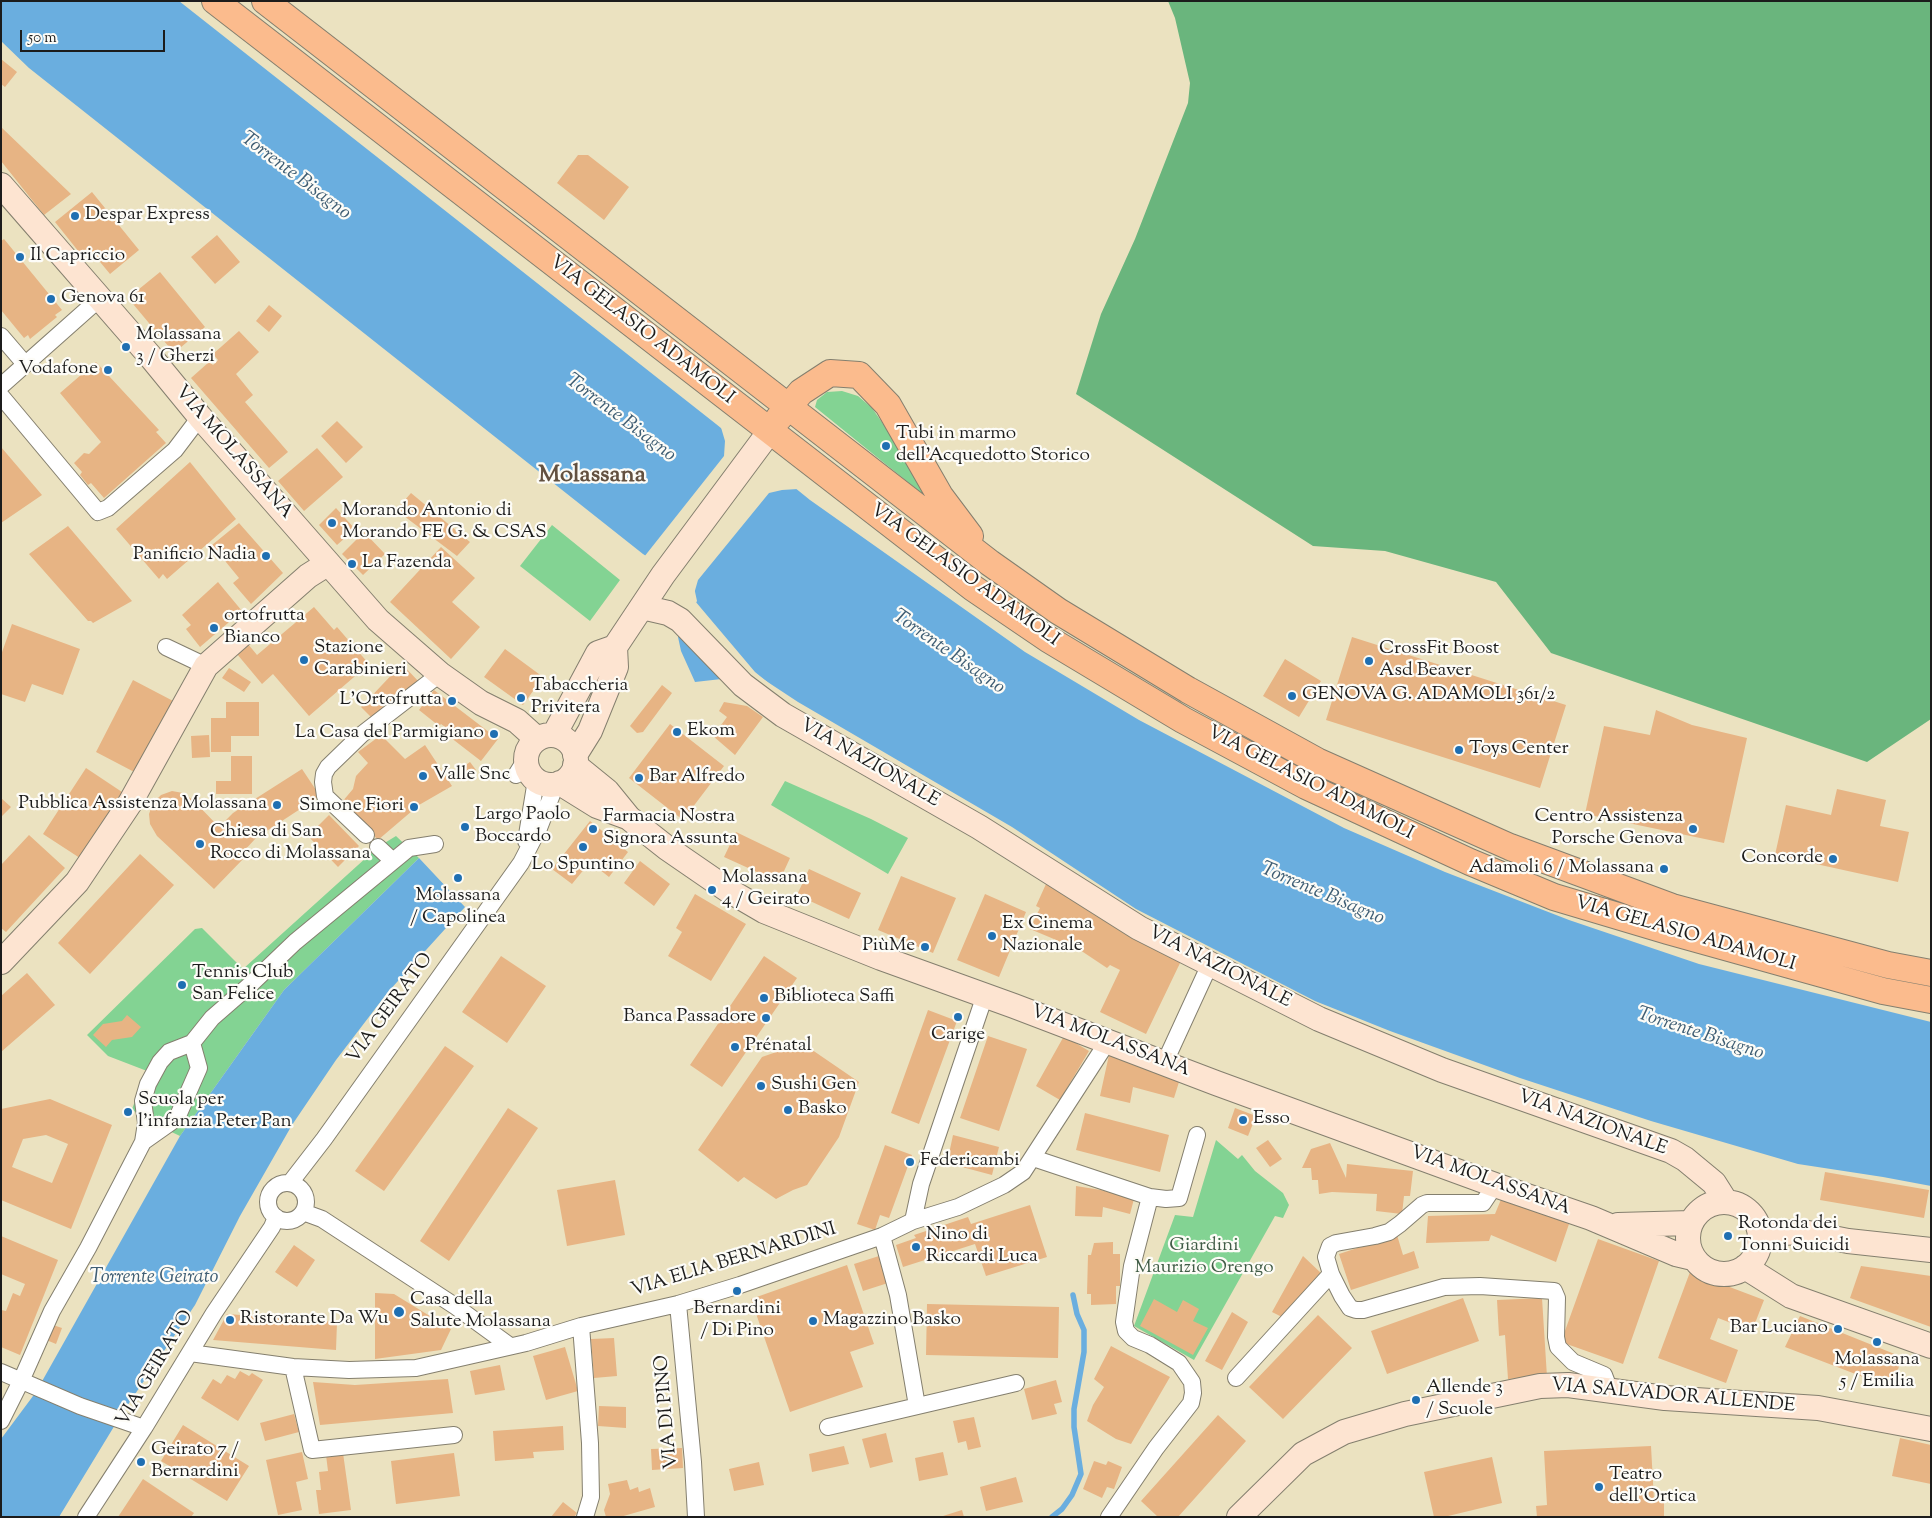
<!DOCTYPE html>
<html>
<head>
<meta charset="utf-8">
<style>
  body { margin:0 }
  #map { position:relative; width:1932px; height:1518px; overflow:hidden; background:#ebe2c0; font-family:"Sorts Mill Goudy",serif }
  canvas { display:block }
  .frame { position:absolute; inset:0; border:2px solid #1c1c1c; pointer-events:none }
  .scale { position:absolute; left:20px; top:30px; width:145px; height:22px; box-sizing:border-box; border:2px solid #1c1c1c; border-top:0; padding-left:6px; font-size:15px; line-height:18px; white-space:nowrap; color:#1c1c1c; -webkit-text-stroke:4px #fdfcf7; paint-order:stroke }
</style>
</head>
<body>
<div id="map">
<canvas width="1932" height="1518"></canvas>
<div class="frame"></div>
<div class="scale">50 m</div>
</div>
<script>
const ctx = document.querySelector('canvas').getContext('2d');
ctx.lineJoin = 'round';
function paint(path, color) { ctx.fillStyle = color; ctx.fill(path, 'evenodd'); }
const shape = rows => new Path2D(rows.map(r => 'M' + r).join(''));
function stroke(path, color, width, dash) { ctx.strokeStyle = color; ctx.lineWidth = width; ctx.lineCap = dash ? 'butt' : 'round'; ctx.setLineDash(dash || []); ctx.stroke(path); }
function drawText(font, color, halo, rows, align = 'center') {
  ctx.font = font + ' "Sorts Mill Goudy",serif'; ctx.lineWidth = 4.5; ctx.setLineDash([]); ctx.textBaseline = 'middle'; ctx.strokeStyle = halo; ctx.fillStyle = color; for (const [text, x, y, turn = 0] of rows) {
    ctx.save(); ctx.translate(x, y); ctx.rotate((+turn || 0) * Math.PI / 180); ctx.textAlign = isNaN(turn) ? turn : align; if (halo) ctx.strokeText(text, 0, 0); ctx.fillText(text, 0, 0); ctx.restore();
  }
}
paint(shape([
  [842,391,858,396,872,408,914,468,927,491,925,496,815,407,817,400,827,392],
  [552,525,620,580,590,621,520,566],
  [785,781,871,819,908,838,888,874,771,805],
  [396,836,419,858,284,990,180,1136,142,1118,132,1109,147,1071,108,1056,87,1035,195,929,202,928,243,969,378,847],
  [1216,1140,1238,1159,1242,1155,1255,1171,1283,1193,1289,1205,1283,1218,1275,1216,1194,1360,1134,1326,1175,1215,1193,1217]
]), '#83d393');
paint(shape([
  [1168,1,1931,1,1931,719,1867,762,1551,653,1496,582,1385,551,1313,546,1076,394,1101,314,1135,239,1188,103,1190,83,1175,18]
]), '#6ab57d');
paint(shape([
  [1,1,179,1,716,424,810,500,1025,652,1139,720,1344,828,1445,872,1569,920,1699,964,1931,1022,1931,1186,1883,1177,1798,1164,1651,1121,1520,1078,1390,1031,1315,1001,1136,909,1012,827,798,702,757,675,695,682,681,651,678,637,697,601,694,587,643,554,29,68,1,41],
  [419,858,465,907,388,992,336,1060,292,1125,240,1216,195,1305,121,1415,59,1517,1,1517,1,1439,36,1392,180,1136,284,990]
]), '#6aaedf');
paint(shape([
  [720,424,798,489,782,490,769,493,698,580,694,594,692,588,644,557,724,456,725,441],
  [695,601,755,672,791,701,756,678,725,681,679,630]
]), '#ebe2c0');
stroke(shape([
  [1052,1517,1062,1509,1072,1495,1081,1474,1074,1427,1074,1409,1084,1352,1084,1330,1077,1314,1073,1295]
]), '#6aaedf', 5.5);
paint(shape([
  [1,59,17,72,5,87,1,84],
  [1,127,71,194,44,215,1,161],
  [578,155,588,155,629,187,604,220,557,183],
  [92,192,139,250,110,274,91,251,83,257,55,222],
  [217,235,240,262,215,284,191,257],
  [4,239,62,310,55,315,57,317,30,339,28,335,24,338,1,310,1,241],
  [160,272,205,327,174,353,128,298],
  [269,305,282,316,269,332,256,321],
  [239,331,259,352,236,374,253,395,245,402,288,452,269,468,191,378,209,362,213,365,218,360,213,354],
  [96,362,159,430,156,432,166,443,104,498,91,483,88,485,80,475,82,472,74,463,84,453,89,454,101,442,60,393],
  [337,421,363,447,346,463,321,436],
  [1,447,42,495,1,523],
  [317,448,343,477,304,511,278,481],
  [190,462,236,519,167,579,163,574,159,579,116,529],
  [411,493,470,542,457,556,396,510],
  [336,508,355,529,337,545,319,525],
  [239,523,283,573,251,604,233,583,239,578,212,545],
  [68,526,132,601,93,623,91,621,88,621,29,554],
  [364,532,385,554,363,575,342,554],
  [441,547,475,578,452,602,480,627,451,659,390,602],
  [218,582,242,611,200,647,186,629,191,625,182,615],
  [314,607,334,630,337,627,369,664,309,716,273,674,262,684,237,654,248,644,257,655],
  [12,624,80,649,63,695,32,684,25,702,1,694,1,655],
  [1352,637,1566,705,1540,788,1326,720],
  [505,649,543,677,523,705,484,677],
  [1285,659,1321,681,1299,717,1263,696],
  [402,664,419,682,389,702,372,718,361,707],
  [229,668,251,682,244,692,222,678],
  [133,680,177,703,140,775,96,752],
  [662,685,672,693,643,732,637,733,630,726],
  [434,690,498,739,481,761,446,734,448,729,441,724,439,726,419,710],
  [226,702,259,702,259,736,231,736,231,752,211,752,211,718,226,718],
  [724,702,747,706,763,717,735,755,713,736,727,717,719,711],
  [1656,710,1692,725,1747,738,1724,843,1585,814,1604,726,1650,735],
  [670,724,724,766,683,820,629,778],
  [209,735,210,757,192,758,191,736],
  [381,735,405,759,425,745,452,786,419,805,378,840,342,802,353,789,356,776,368,763,358,752],
  [231,756,252,756,252,794,216,794,216,781,231,781],
  [470,762,476,770,462,779,457,771],
  [86,768,128,796,86,862,43,834],
  [302,769,320,796,256,838,243,852,246,856,214,889,157,836,150,824,149,814,153,803,161,795,172,791,183,793,193,800,219,827,233,813],
  [1837,789,1886,800,1880,826,1909,832,1898,882,1775,855,1786,805,1831,815],
  [1,798,11,807,1,817],
  [329,815,359,846,338,867,308,836],
  [590,821,628,852,609,877,590,862,572,884,552,869],
  [736,832,790,858,779,882,724,857],
  [29,835,65,868,6,932,1,928,1,865],
  [140,854,174,885,90,974,58,943],
  [640,861,670,884,654,906,624,883],
  [809,869,861,893,849,919,797,895],
  [901,876,956,898,933,953,878,930],
  [1046,884,1125,934,1181,961,1146,1034,1100,1012,1120,970,1110,965,1107,968,1080,950,1030,929,1040,908,1036,906],
  [695,894,746,924,711,981,668,956,682,932,676,928],
  [985,894,1026,912,999,977,957,960],
  [501,956,546,986,507,1043,462,1012],
  [764,956,797,978,722,1087,690,1065],
  [27,973,55,1005,1,1052,1,996],
  [928,1010,957,1021,919,1124,891,1113],
  [127,1015,141,1027,132,1037,112,1040,106,1047,93,1035,103,1024,122,1021],
  [988,1036,1027,1049,999,1131,960,1118],
  [1064,1036,1089,1051,1060,1100,1036,1086],
  [802,1043,859,1082,839,1137,807,1185,793,1190,776,1199,744,1177,738,1182,698,1150,762,1057],
  [445,1046,474,1066,384,1191,355,1171],
  [1109,1055,1179,1082,1174,1098,1133,1087,1130,1103,1100,1096],
  [50,1099,112,1125,71,1229,1,1200,1,1109],
  [46,1135,68,1144,52,1183,12,1167,23,1139],
  [508,1108,538,1128,449,1261,420,1241],
  [1235,1108,1256,1116,1248,1136,1228,1128],
  [1085,1113,1169,1135,1160,1172,1076,1150],
  [953,1135,999,1147,992,1175,947,1163],
  [1268,1140,1282,1159,1270,1167,1256,1148],
  [1330,1143,1346,1178,1347,1164,1413,1171,1410,1196,1404,1196,1402,1214,1376,1211,1377,1194,1332,1192,1319,1194,1318,1180,1312,1180,1311,1168,1302,1168,1311,1149],
  [885,1145,912,1155,889,1218,880,1215,875,1230,857,1224],
  [1825,1172,1929,1190,1924,1218,1820,1200],
  [615,1180,625,1235,567,1246,557,1190],
  [1076,1186,1101,1190,1134,1199,1130,1214,1103,1207,1102,1217,1075,1216],
  [1502,1197,1569,1224,1556,1262,1491,1235,1489,1241,1426,1243,1428,1216,1495,1214],
  [1030,1205,1047,1257,986,1276,975,1244,903,1267,896,1245,916,1238,914,1235,968,1217,971,1224],
  [1397,1235,1403,1255,1414,1251,1419,1268,1351,1290,1339,1254],
  [1,1236,58,1260,20,1355,1,1347,1,1310,6,1311,13,1293,20,1296,25,1284,1,1274],
  [1598,1239,1659,1261,1623,1364,1561,1342],
  [1113,1242,1113,1254,1120,1254,1120,1286,1116,1286,1116,1304,1091,1305,1091,1294,1087,1294,1088,1255,1091,1255,1094,1243],
  [294,1245,315,1260,297,1287,275,1272],
  [879,1256,888,1283,863,1291,854,1264],
  [1303,1256,1322,1274,1286,1319,1272,1312],
  [847,1265,874,1344,850,1352,863,1387,790,1412,751,1299],
  [1861,1266,1931,1276,1931,1327,1850,1298],
  [1690,1272,1764,1300,1752,1331,1718,1318,1710,1339,1738,1350,1726,1383,1658,1358],
  [375,1293,394,1294,451,1329,441,1350,375,1359],
  [1463,1298,1479,1341,1387,1374,1371,1331],
  [1542,1298,1547,1377,1508,1379,1505,1335,1499,1336,1497,1300],
  [1154,1299,1177,1312,1183,1300,1199,1309,1193,1321,1208,1328,1193,1355,1140,1326],
  [927,1304,1059,1307,1058,1358,926,1355],
  [1232,1312,1248,1322,1222,1370,1205,1361],
  [227,1314,337,1322,336,1350,213,1340],
  [1318,1315,1352,1348,1283,1419,1249,1387],
  [1800,1316,1902,1357,1892,1388,1785,1347],
  [50,1324,62,1328,56,1344,44,1339],
  [614,1338,617,1376,594,1378,591,1339],
  [1111,1346,1170,1377,1131,1444,1116,1439,1087,1421,1093,1405,1104,1387,1094,1379],
  [565,1347,578,1391,546,1400,533,1356],
  [500,1365,505,1390,475,1395,470,1371],
  [240,1371,249,1376,252,1373,263,1380,238,1421,201,1398,213,1379,221,1384,227,1375,235,1379],
  [448,1379,453,1413,320,1425,313,1382,355,1385],
  [1056,1380,1062,1402,1054,1404,1057,1414,1032,1420,1024,1389],
  [599,1406,626,1407,626,1428,598,1426],
  [294,1414,299,1432,265,1441,260,1423],
  [1218,1415,1246,1441,1178,1517,1158,1517,1141,1501],
  [974,1417,981,1447,968,1450,966,1441,958,1443,953,1421],
  [183,1425,249,1466,227,1501,161,1461],
  [563,1426,564,1450,533,1452,534,1458,495,1461,493,1431],
  [886,1433,893,1462,870,1468,862,1439],
  [1900,1438,1931,1445,1931,1484,1892,1476],
  [844,1446,849,1464,812,1472,809,1454],
  [1651,1446,1654,1500,1664,1500,1664,1517,1537,1517,1536,1506,1547,1505,1544,1451],
  [682,1448,683,1468,652,1470,651,1449],
  [302,1452,308,1479,296,1482,302,1510,278,1515,266,1460],
  [943,1452,948,1475,919,1481,915,1458],
  [343,1453,351,1510,319,1514,316,1490,321,1490,319,1472,328,1471,326,1455],
  [454,1453,460,1496,396,1504,391,1461],
  [1492,1457,1502,1503,1444,1517,1434,1517,1424,1472],
  [1094,1461,1106,1465,1108,1461,1122,1467,1114,1489,1107,1487,1102,1498,1083,1489],
  [759,1462,764,1485,734,1491,729,1469],
  [1016,1477,1023,1502,986,1511,980,1487],
  [143,1479,194,1513,191,1517,118,1517],
  [627,1480,630,1490,638,1487,639,1492,650,1488,655,1507,620,1517,606,1517,604,1510,610,1494,608,1484],
  [563,1502,577,1513,574,1517,551,1517],
  [962,1510,964,1517,943,1517,943,1516]
]), '#e7b484');
const street = shape([
  [1,336,25,364],
  [1,386,99,299],
  [1,396,98,512,108,508,175,450,200,417],
  [166,647,206,666],
  [516,775,526,759],
  [366,835,325,796,323,782,324,774,328,767,361,735,440,674],
  [526,841,536,780],
  [378,847,393,861],
  [1165,1062,1210,964],
  [143,1142,146,1123,143,1101,148,1084,160,1062,169,1052,192,1043],
  [1033,1158,1150,1197,1166,1199,1179,1198,1197,1135],
  [290,1183,324,1139,521,863,539,828,556,784],
  '268 1202a19 19 0 1 1 38 0a19 19 0 1 1-38 0Z',
  [1495,1185,1483,1203,1427,1203,1422,1205,1400,1224,1389,1232,1375,1236,1336,1243,1330,1246,1326,1257,1331,1274,1342,1296,1350,1308,1356,1310,1363,1310,1444,1287,1480,1286,1554,1291,1557,1298,1556,1337,1558,1347,1573,1362,1604,1375,1607,1383,1606,1391],
  [303,1212,322,1219,455,1306,510,1346],
  [913,1221,921,1184,985,995],
  [882,1236,898,1295,917,1406],
  [678,1304,693,1462,696,1517],
  [581,1326,590,1443,591,1497,585,1517],
  [190,1353,293,1367,349,1370,416,1368,526,1343,581,1326,678,1304,740,1285,882,1236,913,1221,958,1207,1004,1185,1023,1172,1108,1041],
  [293,1367,312,1450,454,1435],
  [1,1372,80,1406,144,1428],
  [1236,1378,1331,1274],
  [1,1421,21,1381,52,1311,88,1248,143,1142,177,1118,199,1068,192,1043,212,1018,251,984,295,942,409,848,435,844],
  [828,1427,1016,1383],
  [86,1517,144,1428,214,1313,272,1227,276,1217],
  [1109,1517,1156,1448,1191,1403,1193,1393,1192,1382,1179,1363,1150,1345,1133,1338,1126,1331,1124,1322,1132,1266,1150,1197]
]);
const secondary = shape([
  [1,185,150,356,200,417,378,620,440,674,481,703,517,721,537,739],
  [642,607,668,613,680,620,743,685,783,715,979,827,1139,928,1319,1019,1442,1070,1671,1151,1685,1159,1714,1183,1726,1202],
  [554,735,598,653,615,647],
  '526 760a25 25 0 1 1 50 0a25 25 0 1 1-50 0Z',
  [575,755,590,731,616,667,615,647,663,575,770,431],
  [575,765,607,791,629,818,667,848,728,890,764,911,881,958,1014,1006,1216,1083,1495,1185,1591,1218,1676,1254,1693,1258],
  [560,783,597,806,627,817],
  [1,962,77,882,130,803,206,666,308,576,327,564],
  '1688 1238a36 36 0 1 1 72 0a36 36 0 1 1-72 0Z',
  [1618,1225,1691,1223],
  [1760,1234,1803,1232,1848,1241,1931,1250],
  [1745,1267,1791,1296,1931,1346],
  [1239,1517,1303,1454,1344,1432,1405,1414,1540,1386,1568,1385,1665,1398,1818,1408,1931,1429]
]);
const primary = shape([
  [215,1,973,588,1048,639,1183,720,1306,786,1470,862,1554,897,1668,931,1883,991,1931,1000],
  [265,1,990,563,1058,611,1188,690,1317,761,1510,847,1672,907,1888,965,1931,973],
  [778,419,801,392,830,373,859,375,888,405,940,496,970,536]
]);
stroke(street, '#847f6e', 18);
stroke(secondary, '#847f6e', 26);
stroke(primary, '#847f6e', 28);
stroke(street, '#fff', 16);
stroke(secondary, '#fde4d1', 24);
stroke(primary, '#fbbb8d', 26);
for (const [x, y, r, color] of [
  [75,216,5,"#1f6fb2"],
  [20,257,5,"#1f6fb2"],
  [51,299,5,"#1f6fb2"],
  [126,347,5,"#1f6fb2"],
  [108,370,5,"#1f6fb2"],
  [886,446,5,"#1f6fb2"],
  [332,523,5,"#1f6fb2"],
  [266,556,5,"#1f6fb2"],
  [352,564,5,"#1f6fb2"],
  [214,628,5,"#1f6fb2"],
  [304,660,5,"#1f6fb2"],
  [1369,661,5,"#1f6fb2"],
  [1292,696,5,"#1f6fb2"],
  [521,698,5,"#1f6fb2"],
  [452,701,5,"#1f6fb2"],
  [677,732,5,"#1f6fb2"],
  [494,734,5,"#1f6fb2"],
  [1459,750,5,"#1f6fb2"],
  [423,776,5,"#1f6fb2"],
  [639,778,5,"#1f6fb2"],
  [277,805,5,"#1f6fb2"],
  [414,807,5,"#1f6fb2"],
  [465,827,5,"#1f6fb2"],
  [593,829,5,"#1f6fb2"],
  [1693,829,5,"#1f6fb2"],
  [200,844,5,"#1f6fb2"],
  [583,847,5,"#1f6fb2"],
  [1833,859,5,"#1f6fb2"],
  [1664,869,5,"#1f6fb2"],
  [458,878,5,"#1f6fb2"],
  [712,890,5,"#1f6fb2"],
  [992,936,5,"#1f6fb2"],
  [925,947,5,"#1f6fb2"],
  [182,985,5,"#1f6fb2"],
  [764,998,5,"#1f6fb2"],
  [958,1017,5,"#1f6fb2"],
  [766,1018,5,"#1f6fb2"],
  [735,1047,5,"#1f6fb2"],
  [761,1086,5,"#1f6fb2"],
  [788,1110,5,"#1f6fb2"],
  [128,1112,5,"#1f6fb2"],
  [1243,1120,5,"#1f6fb2"],
  [910,1162,5,"#1f6fb2"],
  [1728,1236,5,"#1f6fb2"],
  [916,1247,5,"#1f6fb2"],
  [737,1291,5,"#1f6fb2"],
  [399,1312,6,"#1f6fb2"],
  [230,1320,5,"#1f6fb2"],
  [813,1321,5,"#1f6fb2"],
  [1838,1329,5,"#1f6fb2"],
  [1877,1342,5,"#1f6fb2"],
  [1416,1400,5,"#1f6fb2"],
  [141,1462,5,"#1f6fb2"],
  [1599,1487,5,"#1f6fb2"]
]) { const dot = new Path2D(); dot.arc(x, y, r, 0, 2 * Math.PI); ctx.fillStyle = color; ctx.fill(dot); stroke(dot, '#fdfcf7', 2); }
drawText('19px', '#1c1c1c', '#fdfcf7', [
  ["Despar Express",85,216],
  ["Il Capriccio",30,257],
  ["Genova 61",61,299],
  ["Molassana",136,336],
  ["3 / Gherzi",136,358],
  ["Vodafone",98,370,"right"],
  ["Tubi in marmo",896,435],
  ["dell'Acquedotto Storico",896,457],
  ["Morando Antonio di",342,512],
  ["Morando FE G. & CSAS",342,534],
  ["Panificio Nadia",256,556,"right"],
  ["La Fazenda",362,564],
  ["ortofrutta",224,617],
  ["Bianco",224,639],
  ["Stazione",314,649],
  ["Carabinieri",314,671],
  ["CrossFit Boost",1379,650],
  ["Asd Beaver",1379,672],
  ["Tabaccheria",531,687],
  ["Privitera",531,709],
  ["GENOVA G. ADAMOLI 361/2",1302,696],
  ["L'Ortofrutta",442,701,"right"],
  ["Ekom",687,732],
  ["La Casa del Parmigiano",484,734,"right"],
  ["Toys Center",1469,750],
  ["Valle Snc",433,776],
  ["Bar Alfredo",649,778],
  ["Pubblica Assistenza Molassana",267,805,"right"],
  ["Simone Fiori",404,807,"right"],
  ["Largo Paolo",475,816],
  ["Boccardo",475,838],
  ["Farmacia Nostra",603,818],
  ["Signora Assunta",603,840],
  ["Centro Assistenza",1683,818,"right"],
  ["Porsche Genova",1683,840,"right"],
  ["Chiesa di San",210,833],
  ["Rocco di Molassana",210,855],
  ["Concorde",1823,859,"right"],
  ["Lo Spuntino",583,866,"center"],
  ["Adamoli 6 / Molassana",1654,869,"right"],
  ["Molassana",722,879],
  ["4 / Geirato",722,901],
  ["Molassana",458,897,"center"],
  ["/ Capolinea",458,919,"center"],
  ["Ex Cinema",1002,925],
  ["Nazionale",1002,947],
  ["PiùMe",915,947,"right"],
  ["Tennis Club",192,974],
  ["San Felice",192,996],
  ["Biblioteca Saffi",774,998],
  ["Banca Passadore",756,1018,"right"],
  ["Carige",958,1036,"center"],
  ["Prénatal",745,1047],
  ["Sushi Gen",771,1086],
  ["Scuola per",138,1101],
  ["l'infanzia Peter Pan",138,1123],
  ["Basko",798,1110],
  ["Esso",1253,1120],
  ["Federicambi",920,1162],
  ["Rotonda dei",1738,1225],
  ["Tonni Suicidi",1738,1247],
  ["Nino di",926,1236],
  ["Riccardi Luca",926,1258],
  ["Casa della",410,1301],
  ["Salute Molassana",410,1323],
  ["Bernardini",737,1310,"center"],
  ["/ Di Pino",737,1332,"center"],
  ["Ristorante Da Wu",240,1320],
  ["Magazzino Basko",823,1321],
  ["Bar Luciano",1828,1329,"right"],
  ["Molassana",1877,1361,"center"],
  ["5 / Emilia",1877,1383,"center"],
  ["Allende 3",1426,1389],
  ["/ Scuole",1426,1411],
  ["Geirato 7 /",151,1451],
  ["Bernardini",151,1473],
  ["Teatro",1609,1476],
  ["dell'Ortica",1609,1498]
], 'left');
drawText('19px', '#1c1c1c', '#fdfcf7', [
  ["VIA GELASIO ADAMOLI",641,331,38],
  ["VIA MOLASSANA",233,453,49],
  ["VIA GELASIO ADAMOLI",964,576,36],
  ["VIA NAZIONALE",869,764,30],
  ["VIA GELASIO ADAMOLI",1310,784,27],
  ["VIA GELASIO ADAMOLI",1685,935,16],
  ["VIA NAZIONALE",1219,968,27],
  ["VIA GEIRATO",391,1009,-54],
  ["VIA MOLASSANA",1110,1042,21],
  ["VIA NAZIONALE",1592,1124,20],
  ["VIA MOLASSANA",1490,1182,20],
  ["VIA ELIA BERNARDINI",734,1261,-17],
  ["VIA GEIRATO",156,1369,-59],
  ["VIA SALVADOR ALLENDE",1673,1397,5],
  ["VIA DI PINO",668,1412,-95]
]);
drawText('19px', '#405c46', '#fdfcf7', [
  ["Giardini",1204,1247],
  ["Maurizio Orengo",1204,1269]
]);
drawText('italic 20px', '#3f5e74', '#fdfcf7', [
  ["Torrente Bisagno",295,177,37],
  ["Torrente Bisagno",620,419,37],
  ["Torrente Bisagno",948,653,35],
  ["Torrente Bisagno",1322,895,23],
  ["Torrente Bisagno",1700,1035,18],
  ["Torrente Geirato",154,1279]
]);
drawText('bold 24px', '#635140', '#fdfcf7', [
  ["Molassana",592,477]
]);
</script>
</body>
</html>
